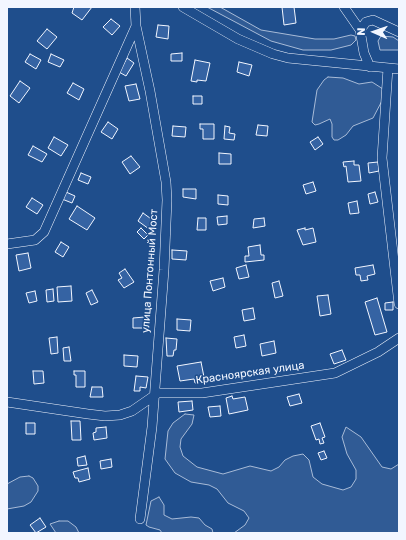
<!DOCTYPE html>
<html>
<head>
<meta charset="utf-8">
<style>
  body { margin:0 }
  #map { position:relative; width:406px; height:540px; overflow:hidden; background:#1f4e8c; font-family:Rubik,sans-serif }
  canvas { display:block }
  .frame { position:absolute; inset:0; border:8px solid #f2f6ff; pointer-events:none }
  .north { position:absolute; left:354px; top:12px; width:40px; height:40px; -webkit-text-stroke:3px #1f4e8c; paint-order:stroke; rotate:272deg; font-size:11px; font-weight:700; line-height:16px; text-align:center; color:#f2f6ff }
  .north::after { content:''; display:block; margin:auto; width:14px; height:18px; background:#f2f6ff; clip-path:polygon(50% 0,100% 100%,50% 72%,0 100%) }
</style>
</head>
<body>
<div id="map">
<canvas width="406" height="540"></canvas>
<div class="frame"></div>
<div class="north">N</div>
</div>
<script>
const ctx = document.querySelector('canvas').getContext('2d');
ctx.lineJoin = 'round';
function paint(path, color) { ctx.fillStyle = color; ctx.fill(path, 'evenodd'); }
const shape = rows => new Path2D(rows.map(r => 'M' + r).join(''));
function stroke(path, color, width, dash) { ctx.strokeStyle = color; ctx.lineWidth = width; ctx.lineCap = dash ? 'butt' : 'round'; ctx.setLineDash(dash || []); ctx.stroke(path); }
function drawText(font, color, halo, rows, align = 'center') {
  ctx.font = font + ' Rubik,sans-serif'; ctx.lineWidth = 3; ctx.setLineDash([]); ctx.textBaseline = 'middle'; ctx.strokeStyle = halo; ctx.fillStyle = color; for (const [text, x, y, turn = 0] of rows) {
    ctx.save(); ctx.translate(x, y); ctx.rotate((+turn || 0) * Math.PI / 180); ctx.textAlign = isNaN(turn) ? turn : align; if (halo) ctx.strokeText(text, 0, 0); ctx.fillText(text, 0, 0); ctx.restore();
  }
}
const built = shape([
  [207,7,220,7,261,30,315,39,334,39,351,35,355,36,356,40,351,45,331,50,303,50,271,41,207,7],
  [381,36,393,37,399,41,399,50,380,50,378,41,381,36],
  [328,77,343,78,359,84,372,82,383,89,384,97,373,118,353,126,346,135,338,140,334,140,332,137,332,124,330,119,319,124,315,125,312,122,317,90,324,80,328,77],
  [185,414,194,415,192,424,181,439,180,447,183,456,197,467,223,474,250,466,271,471,279,467,285,460,293,456,303,454,309,460,313,477,322,484,343,490,351,487,356,479,356,470,347,454,342,437,346,427,361,437,382,467,391,469,399,464,399,533,234,533,245,525,249,518,244,511,228,503,217,489,209,485,191,482,175,473,165,459,168,431,173,423,185,414],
  [29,476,33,478,38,486,38,491,31,502,24,506,7,509,7,484,20,477,29,476],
  [159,497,164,505,164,515,172,519,191,517,199,518,205,525,212,529,213,533,162,533,160,530,149,527,146,525,151,501,159,497],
  [59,521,68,521,76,527,79,533,56,533,50,524,59,521]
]);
paint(built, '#305b95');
stroke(built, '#a8bbd7', 1);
const building = shape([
  [74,7,92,7,82,20,72,13,74,7],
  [282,7,294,7,296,23,284,25,282,7],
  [111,19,120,26,112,35,103,27,111,19],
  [158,25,169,26,168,39,156,37,158,25],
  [47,29,57,37,47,49,37,41,47,29],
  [182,53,182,61,171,61,171,54,182,53],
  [30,54,41,60,36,69,25,62,30,54],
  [51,54,64,60,60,67,48,62,51,54],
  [127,58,134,63,126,76,119,72,127,58],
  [195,60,210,63,206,81,197,80,197,82,191,81,195,60],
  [239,62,252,65,249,76,237,72,239,62],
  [20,81,30,88,19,103,10,96,20,81],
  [73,83,84,89,79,100,67,93,73,83],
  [136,84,140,99,129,101,125,86,136,84],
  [193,96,202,96,202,104,193,104,193,96],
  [108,122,118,129,112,139,101,132,108,122],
  [200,124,214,124,214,139,203,139,203,129,200,129,200,124],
  [258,125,268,126,267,136,256,135,258,125],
  [173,126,186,127,185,137,172,136,173,126],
  [225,126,230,127,229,133,235,134,234,140,224,139,225,126],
  [54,137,68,145,61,156,48,148,54,137],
  [318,137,323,144,315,150,310,142,318,137],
  [33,146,47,154,42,162,28,155,33,146],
  [219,153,231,154,231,164,219,164,219,153],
  [131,156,140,167,130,174,122,162,131,156],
  [354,161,354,165,359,165,361,181,348,182,346,166,344,167,343,162,354,161],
  [378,162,379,171,369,173,368,163,378,162],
  [81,173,91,177,88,184,78,180,81,173],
  [313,182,316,191,306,194,303,185,313,182],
  [183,189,196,189,196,199,183,197,183,189],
  [66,192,75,196,72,203,62,199,66,192],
  [375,192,378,202,370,204,368,194,375,192],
  [218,195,228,196,228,205,218,204,218,195],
  [32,198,43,205,37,214,26,207,32,198],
  [357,201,359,213,350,214,348,203,357,201],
  [77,206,95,218,87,230,69,219,77,206],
  [143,213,154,221,149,229,138,221,143,213],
  [227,216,227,224,218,225,217,217,227,216],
  [198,218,206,218,206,230,197,230,198,218],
  [264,218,265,226,253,228,254,219,264,218],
  [141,228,148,235,144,239,137,232,141,228],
  [305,228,305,230,313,228,316,242,303,245,297,230,305,228],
  [61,242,69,247,63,257,55,252,61,242],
  [260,245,261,255,264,255,264,260,245,262,245,256,249,256,248,247,260,245],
  [172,250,187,251,186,260,172,259,172,250],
  [28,253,31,268,19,271,16,255,28,253],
  [246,265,249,277,239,279,236,268,246,265],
  [373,265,375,274,367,276,368,280,361,281,360,275,356,275,355,268,373,265],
  [125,269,134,282,124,288,118,280,122,278,119,273,125,269],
  [223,278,225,287,213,291,210,281,223,278],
  [279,281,283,296,275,298,272,283,279,281],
  [71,286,72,301,58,302,57,287,71,286],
  [53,289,54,301,47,302,46,290,53,289],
  [92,290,98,302,91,305,86,293,92,290],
  [35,291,37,301,29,303,26,293,35,291],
  [328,295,331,314,320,316,317,296,328,295],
  [377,298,387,332,375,335,365,302,377,298],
  [393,302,393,310,385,310,385,303,393,302],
  [253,308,255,319,244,321,242,310,253,308],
  [145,317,145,328,133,328,133,318,145,317],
  [177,319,191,320,190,331,177,330,177,319],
  [244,335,246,346,236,348,234,337,244,335],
  [57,337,58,353,51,354,49,338,57,337],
  [166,338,177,339,176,350,174,350,173,356,167,356,166,338],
  [274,341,276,353,262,356,260,344,274,341],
  [69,347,71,361,64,361,63,348,69,347],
  [342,350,346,360,334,364,330,354,342,350],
  [124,355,138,356,137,367,124,366,124,355],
  [201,362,205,382,195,383,194,379,180,381,177,366,201,362],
  [33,371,43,371,44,383,34,384,33,371],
  [74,371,85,371,85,387,76,387,76,375,74,375,74,371],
  [136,376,148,377,146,388,140,387,140,391,134,391,136,376],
  [92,387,102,387,103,397,90,397,92,387],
  [299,394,302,403,290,406,287,397,299,394],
  [232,396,233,399,245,397,248,410,229,414,226,398,232,396],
  [192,401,193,410,179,412,178,402,192,401],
  [220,406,221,416,210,417,208,407,220,406],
  [71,421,80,421,81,440,72,440,71,421],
  [26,423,35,423,35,434,26,434,26,423],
  [320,423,325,437,322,438,324,443,320,444,319,439,316,440,311,426,320,423],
  [106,427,107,438,94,440,93,433,96,432,96,428,106,427],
  [324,451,327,458,321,460,318,453,324,451],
  [85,456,87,465,78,466,77,458,85,456],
  [111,459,112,467,101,469,100,461,111,459],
  [88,468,90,479,79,482,78,478,75,478,73,472,88,468],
  [40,518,46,527,36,533,30,525,40,518]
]);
paint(building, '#3563a3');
stroke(building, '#f2f6ff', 1);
const minor = shape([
  [135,7,136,26,150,91,166,182,167,200,164,270,152,427,140,519],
  [183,7,238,39,273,54,288,58,399,69],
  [344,7,360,30,364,53,370,67],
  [360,30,366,22,373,20,399,32],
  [388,68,382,158,399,304],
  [7,244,35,240,44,232,136,26],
  [7,402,88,414,105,416,120,415,132,411,158,393,202,393,335,373,378,352,399,338]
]);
stroke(minor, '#f2f6ff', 10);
stroke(minor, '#1f4e8c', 9);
drawText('11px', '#f2f6ff', '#1f4e8c', [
  ["улица Понтонный Мост",150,271,-86],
  ["Красноярская улица",250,373,-8]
]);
</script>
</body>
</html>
